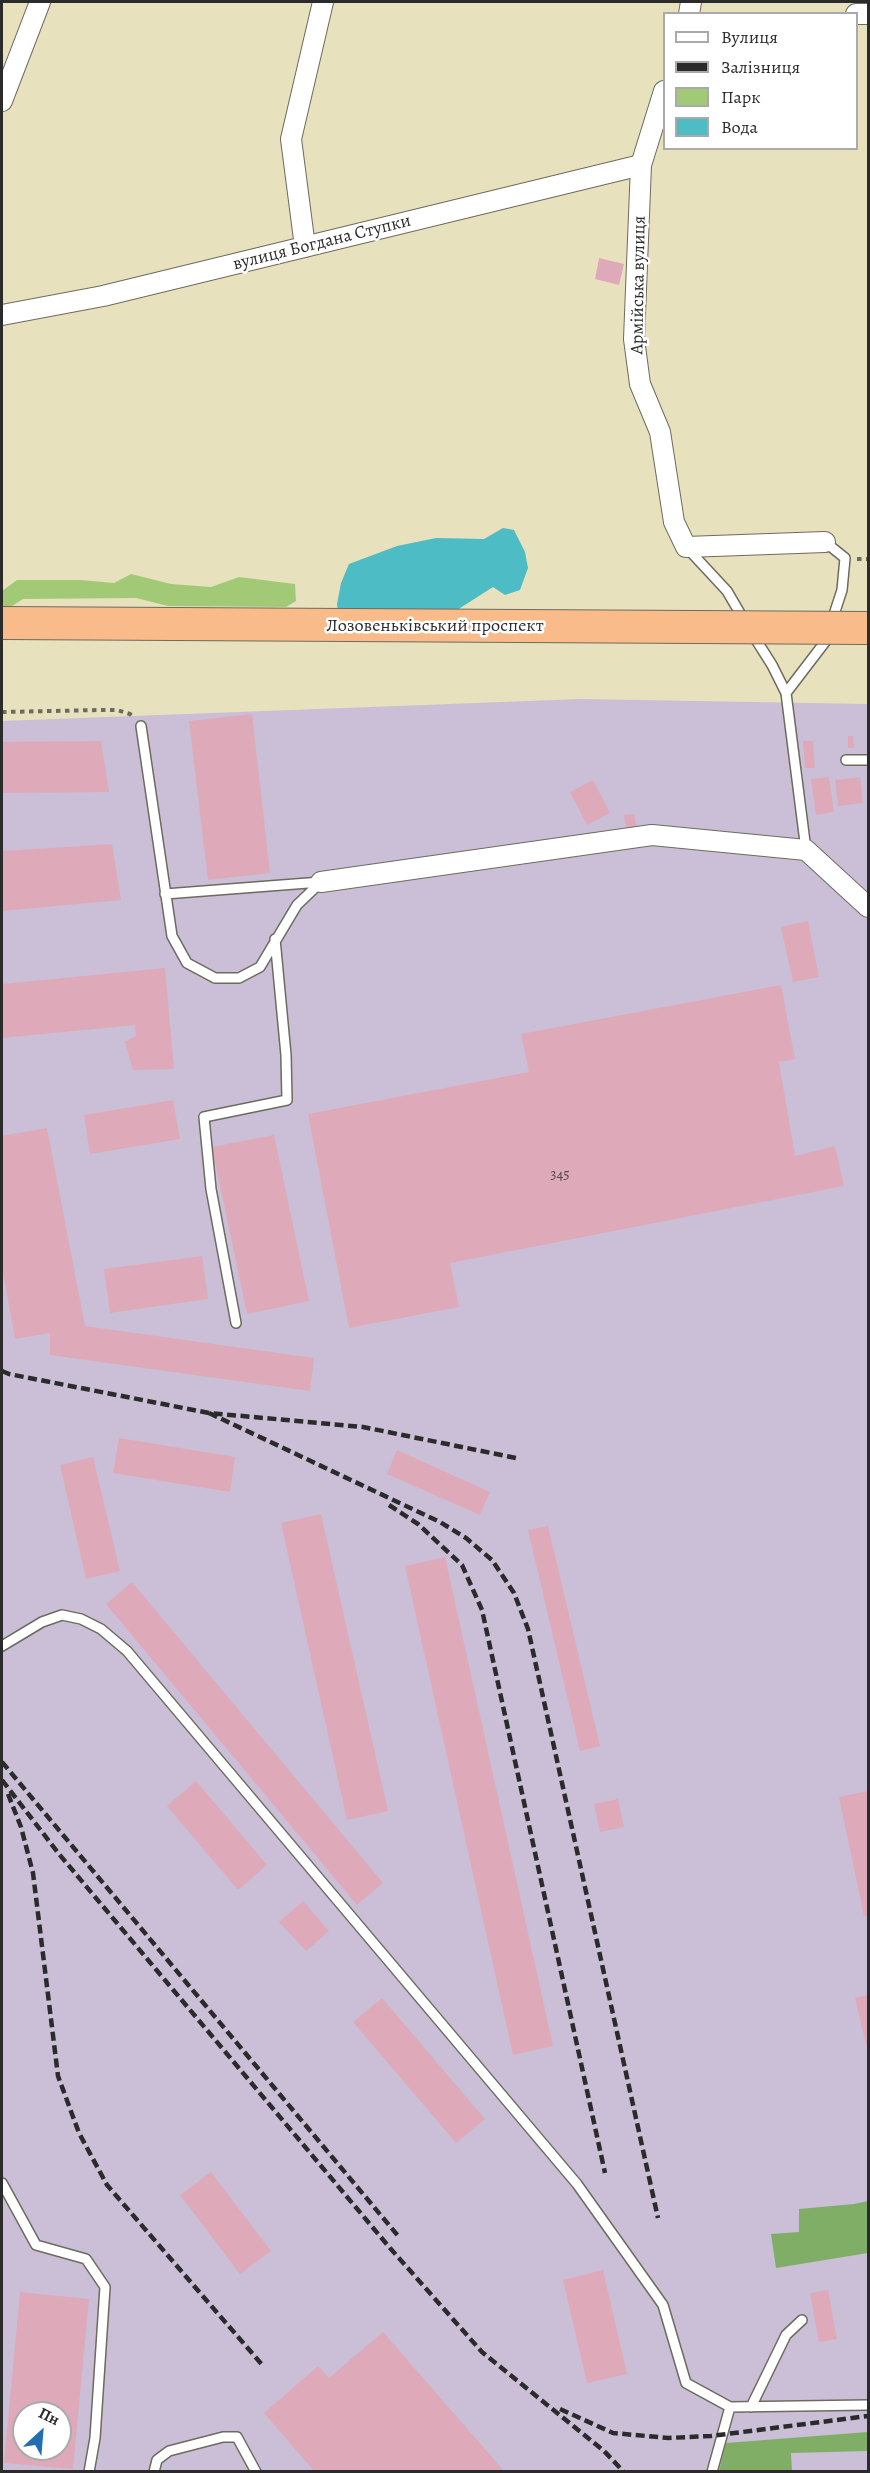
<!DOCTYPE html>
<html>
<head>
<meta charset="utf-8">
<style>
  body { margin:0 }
  #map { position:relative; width:870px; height:2473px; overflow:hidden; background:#e7e1be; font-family:Alegreya,serif }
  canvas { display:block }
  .frame { position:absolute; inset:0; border:3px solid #2b2b2b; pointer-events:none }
  .legend { position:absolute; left:663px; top:12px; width:195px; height:138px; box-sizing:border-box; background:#fff; border:2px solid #aaa; margin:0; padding:8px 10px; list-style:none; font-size:18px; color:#2b2b2b }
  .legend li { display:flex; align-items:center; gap:12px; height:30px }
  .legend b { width:30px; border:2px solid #aaa }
  .north { position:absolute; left:12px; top:2401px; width:60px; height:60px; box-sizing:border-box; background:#fff; border:2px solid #aaa; border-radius:50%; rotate:26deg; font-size:16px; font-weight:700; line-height:24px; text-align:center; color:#2b2b2b }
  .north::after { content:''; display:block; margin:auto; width:21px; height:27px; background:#1f6fb2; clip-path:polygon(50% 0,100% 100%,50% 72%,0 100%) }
</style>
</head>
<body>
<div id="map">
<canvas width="870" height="2473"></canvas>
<div class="frame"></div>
<ul class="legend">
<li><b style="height:8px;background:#fff"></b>Вулиця</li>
<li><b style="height:8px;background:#2b2b2b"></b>Залізниця</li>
<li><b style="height:16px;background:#a2ca76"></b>Парк</li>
<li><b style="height:16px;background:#4dbcc4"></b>Вода</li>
</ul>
<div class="north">Пн</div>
</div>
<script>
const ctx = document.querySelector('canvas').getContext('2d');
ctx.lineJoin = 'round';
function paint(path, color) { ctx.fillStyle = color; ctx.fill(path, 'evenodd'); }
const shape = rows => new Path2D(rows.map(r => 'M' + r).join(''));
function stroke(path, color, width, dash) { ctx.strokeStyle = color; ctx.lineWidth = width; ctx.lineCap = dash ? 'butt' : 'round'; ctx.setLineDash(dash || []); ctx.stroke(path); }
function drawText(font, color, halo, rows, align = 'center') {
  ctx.font = font + ' Alegreya,serif'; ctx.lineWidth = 5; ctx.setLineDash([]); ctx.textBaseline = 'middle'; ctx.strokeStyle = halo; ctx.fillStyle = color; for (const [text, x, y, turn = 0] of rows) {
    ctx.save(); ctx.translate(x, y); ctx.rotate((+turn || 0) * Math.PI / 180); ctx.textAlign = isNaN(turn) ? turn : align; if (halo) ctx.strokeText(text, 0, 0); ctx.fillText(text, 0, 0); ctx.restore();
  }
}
paint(shape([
  [581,699,868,704,868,2471,2,2471,2,721],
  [24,2413,60,2413,60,2449,24,2449]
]), '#cabfd6');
paint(shape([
  [131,574,171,584,211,587,239,577,295,584,296,601,286,607,168,606,136,598,23,599,6,610,2,637,2,591,17,580,81,580,114,583]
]), '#a2ca76');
paint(shape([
  [868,2201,868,2253,776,2268,771,2234,799,2232,799,2209,854,2204],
  [868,2432,868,2451,791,2453,792,2471,719,2471,726,2443]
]), '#81ae67');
paint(shape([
  [503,528,514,530,525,552,528,568,520,590,505,595,493,587,443,619,421,639,373,641,341,639,337,604,341,583,349,564,397,546,436,538,484,539]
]), '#4dbcc4');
paint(shape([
  [599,258,624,264,619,285,595,279],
  [252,714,270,873,208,880,189,721],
  [848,736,853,736,854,748,848,748],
  [101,741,109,792,2,793,2,742],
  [803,741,813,741,815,768,805,768],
  [829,777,834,812,816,815,811,779],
  [860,777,863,803,838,806,835,780],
  [593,780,610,813,587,825,570,792],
  [634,814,637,829,627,831,624,815],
  [112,844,121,900,2,911,2,851],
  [808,921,819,977,793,982,781,927],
  [165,968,174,1069,133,1070,125,1042,136,1036,135,1025,2,1038,2,984],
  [781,985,795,1059,779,1062,795,1156,835,1146,844,1186,450,1263,459,1307,349,1328,308,1114,529,1072,521,1034],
  [173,1100,180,1139,90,1154,84,1115],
  [47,1128,85,1326,314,1358,310,1391,50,1355,50,1333,15,1339,2,1267,2,1136],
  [274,1135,309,1301,247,1314,212,1147],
  [202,1256,208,1299,110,1313,104,1269],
  [119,1438,235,1457,230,1492,113,1473],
  [397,1450,490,1492,480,1515,387,1474],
  [93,1457,120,1571,86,1579,60,1465],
  [321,1514,388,1811,347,1820,281,1523],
  [548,1526,600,1746,580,1751,528,1530],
  [445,1557,553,2046,513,2055,405,1566],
  [132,1582,383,1883,357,1905,106,1604],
  [196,1781,267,1865,238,1890,167,1806],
  [868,1791,868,1915,864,1916,839,1797],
  [618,1799,624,1827,600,1832,594,1804],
  [303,1901,329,1931,306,1951,279,1922],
  [868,1995,868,2052,855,1998],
  [382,1998,485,2119,456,2143,353,2022],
  [211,2172,271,2251,240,2274,180,2195],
  [603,2270,627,2374,587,2383,563,2280],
  [828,2290,837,2339,819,2342,810,2293],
  [20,2292,89,2299,73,2469,4,2463],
  [24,2413,60,2413,60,2449,24,2449],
  [383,2332,505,2472,315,2472,264,2413,318,2366,329,2378]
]), '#deaaba');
const service = shape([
  [688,549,727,591,744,620],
  [753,635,772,665,786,693,806,850],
  [786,693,825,642,842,590,845,558,825,542],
  [141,726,172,936,187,963,215,978,239,978,260,967,297,905,321,882],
  [846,760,868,760],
  [165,894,321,882],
  [236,1323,211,1189,204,1117,287,1100,286,1055,275,939],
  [2,1646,42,1622,62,1615,81,1619,101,1629,127,1651,577,2184,663,2305,686,2383,730,2407,868,2405],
  [2,2183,36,2245,86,2259,105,2287,95,2438,89,2472],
  [751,2407,786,2335,802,2320],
  [154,2472,157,2460,169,2451,223,2437,237,2437,256,2472],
  [712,2472,730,2407]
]);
const minor = shape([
  [689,14,691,2],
  [856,14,868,14],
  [664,91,641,165,634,339,640,384,660,432,674,522,686,547,825,542],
  [2,101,40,2],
  [305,247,291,139,323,2],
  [2,315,103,296,641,165],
  [321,882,652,835,806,850,868,907]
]);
stroke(service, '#6d6b5e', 12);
stroke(minor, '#6d6b5e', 22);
stroke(shape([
  [857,559,868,559],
  [2,712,101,710,117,710,130,714,134,718]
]), '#6d6b5e', 4, [4.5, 4.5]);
stroke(service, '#fff', 9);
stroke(minor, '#fff', 20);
stroke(shape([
  [2,1371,9,1374,209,1413,363,1427,516,1458],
  [209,1413,440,1522,466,1538,492,1560,514,1593,528,1629,658,2218],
  [389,1505,418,1524,462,1565,482,1610,605,2173],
  [2,1762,399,2237],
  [2,1780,59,1854,390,2248,482,2352,604,2451,624,2472],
  [8,1794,21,1827,33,1873,58,2076,79,2133,107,2185,264,2367],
  [560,2409,613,2433,668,2438,711,2436,868,2416]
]), '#2b2b2b', 4.5, [9, 4.5]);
const trunkBridge = shape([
  [2,623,868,628]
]);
stroke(trunkBridge, '#6d6b5e', 34, []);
stroke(trunkBridge, '#fabb8b', 32);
drawText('15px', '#584b4f', null, [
  ["345",560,1175]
]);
drawText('18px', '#2b2b2b', '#fff', [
  ["вулиця Богдана Ступки",322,243,-14],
  ["Армійська вулиця",639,285,-89],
  ["Лозовеньківський проспект",435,627]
]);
</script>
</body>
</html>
